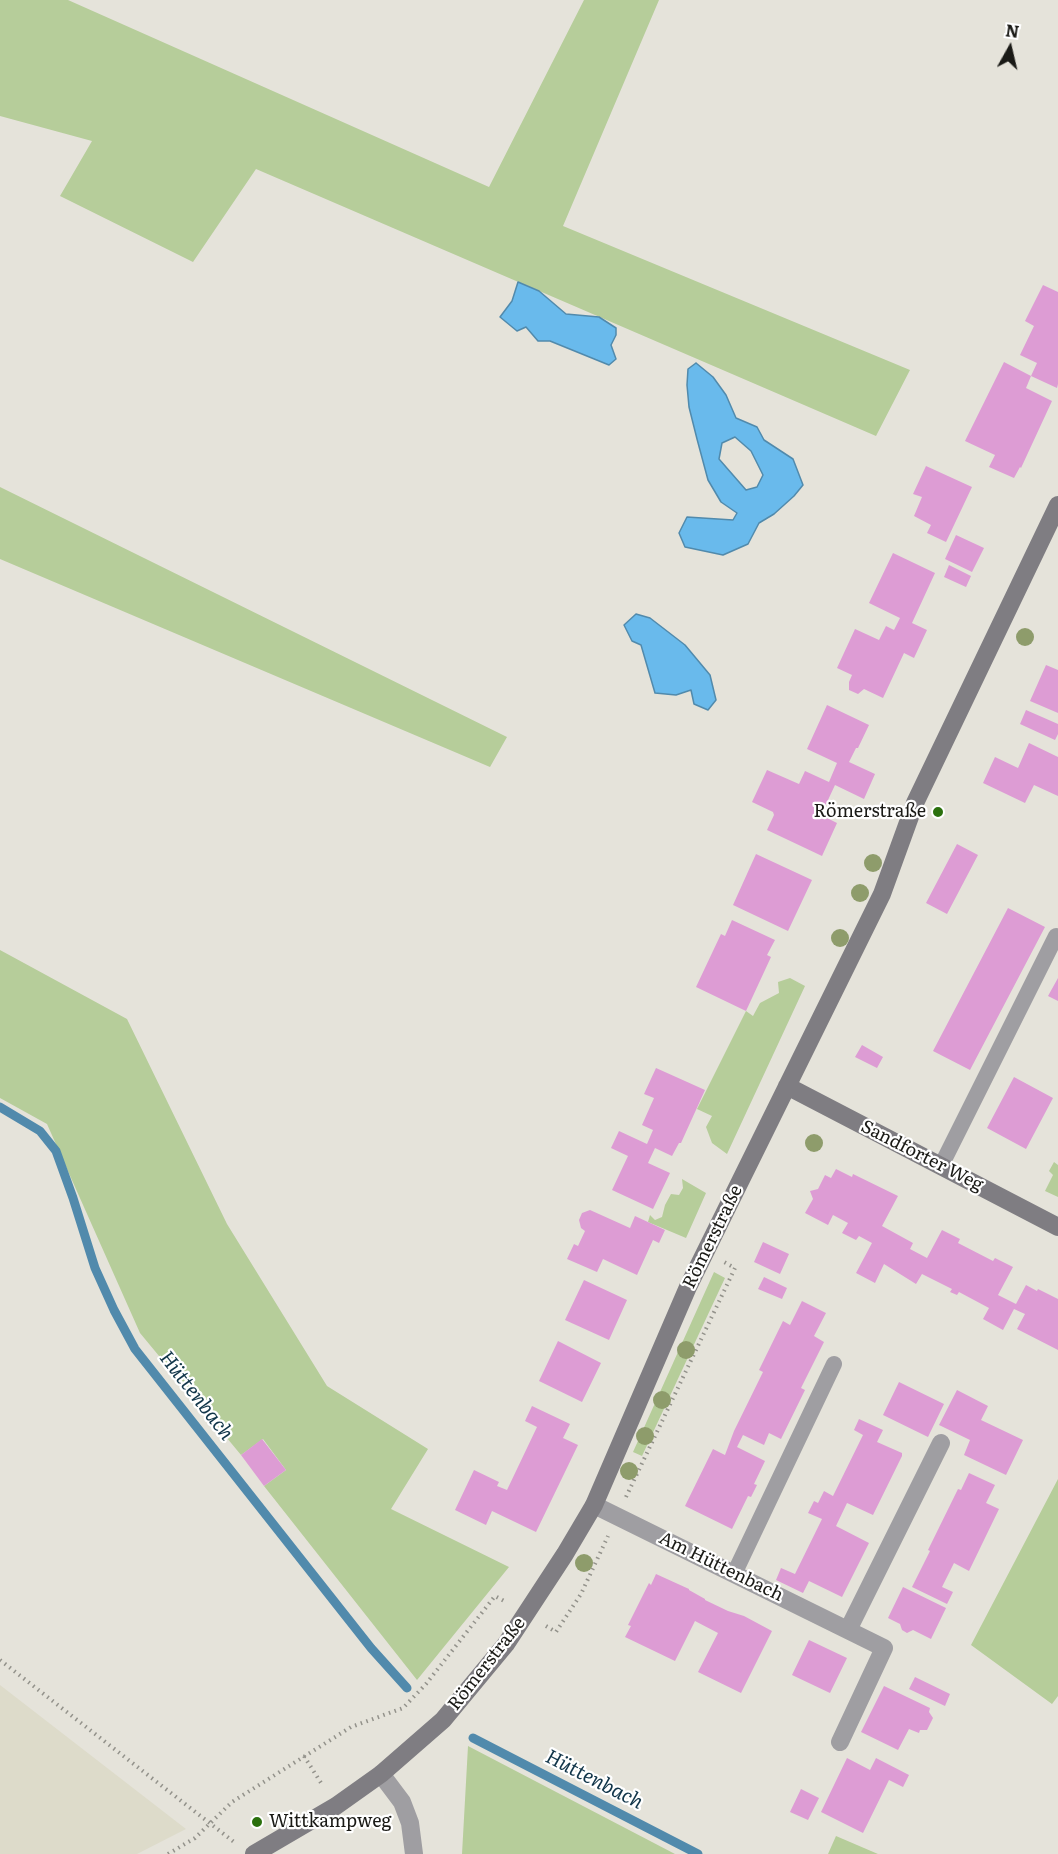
<!DOCTYPE html>
<html>
<head>
<meta charset="utf-8">
<style>
  body { margin:0 }
  #map { position:relative; width:1058px; height:1854px; overflow:hidden; background:#e5e3da; font-family:Literata,serif }
  canvas { display:block }
  .north { position:absolute; left:980px; top:18px; width:60px; height:60px; -webkit-text-stroke:4px #fff; paint-order:stroke; rotate:8deg; font-size:16px; font-weight:700; line-height:24px; text-align:center; color:#1a1a16 }
  .north::after { content:''; display:block; margin:auto; width:21px; height:27px; background:#1a1a16; clip-path:polygon(50% 0,100% 100%,50% 72%,0 100%) }
</style>
</head>
<body>
<div id="map">
<canvas width="1058" height="1854"></canvas>
<div class="north">N</div>
</div>
<script>
const ctx = document.querySelector('canvas').getContext('2d');
ctx.lineJoin = 'round';
function paint(path, color) { ctx.fillStyle = color; ctx.fill(path, 'evenodd'); }
const shape = rows => new Path2D(rows.map(r => 'M' + r).join(''));
function stroke(path, color, width, dash) { ctx.strokeStyle = color; ctx.lineWidth = width; ctx.lineCap = dash ? 'butt' : 'round'; ctx.setLineDash(dash || []); ctx.stroke(path); }
function drawText(font, color, halo, rows, align = 'center') {
  ctx.font = font + ' Literata,serif'; ctx.lineWidth = 4.5; ctx.setLineDash([]); ctx.textBaseline = 'middle'; ctx.strokeStyle = halo; ctx.fillStyle = color; for (const [text, x, y, turn = 0] of rows) {
    ctx.save(); ctx.translate(x, y); ctx.rotate((+turn || 0) * Math.PI / 180); ctx.textAlign = isNaN(turn) ? turn : align; if (halo) ctx.strokeText(text, 0, 0); ctx.fillText(text, 0, 0); ctx.restore();
  }
}
paint(shape([
  [0,1685,186,1829,137,1854,0,1854]
]), '#dddbca');
paint(shape([
  [0,0,68,0,489,187,584,0,659,0,563,226,910,370,876,436,256,169,193,262,60,196,92,141,0,116],
  [0,487,507,737,490,767,0,559],
  [0,950,127,1019,227,1224,327,1386,428,1449,391,1509,509,1567,417,1680,264,1486,286,1470,263,1439,241,1455,140,1333,47,1124,0,1098],
  [790,978,805,986,727,1154,712,1143,706,1127,712,1116,697,1109,746,1011,753,1016,760,1003,779,993,778,982],
  [1054,1162,1058,1165,1058,1197,1045,1191,1053,1175,1049,1171],
  [682,1179,706,1193,686,1238,648,1222,650,1215,655,1220,662,1217,665,1205,671,1194,679,1195,683,1188],
  [714,1272,725,1278,642,1456,633,1452],
  [1058,1479,1058,1696,1052,1704,971,1645],
  [468,1746,675,1854,462,1854],
  [836,1836,878,1854,828,1854]
]), '#b6cd9a');
const water = shape([
  [518,282,539,291,566,314,599,317,616,328,616,335,611,345,616,359,609,365,550,341,538,341,526,327,517,331,500,317,512,301,518,282],
  [696,363,713,377,726,395,736,418,757,427,764,440,793,459,803,485,794,496,774,514,759,523,748,544,723,555,685,547,679,533,687,517,733,520,737,513,721,502,708,480,697,439,689,407,687,385,688,369,696,363],
  [735,437,751,451,763,475,757,487,746,490,719,459,722,443,735,437],
  [636,614,650,618,685,645,710,675,716,700,708,710,694,704,691,690,676,695,655,693,641,645,632,641,624,625,636,614]
]);
paint(water, '#69baec');
stroke(water, '#518aac', 1.5);
stroke(shape([
  [0,1107,40,1131,56,1151,73,1198,95,1268,114,1310,135,1349,371,1648,407,1688],
  [473,1738,698,1854]
]), '#518aac', 9);
paint(shape([
  [1043,285,1058,292,1058,384,1057,388,1031,376,1037,363,1020,355,1034,326,1025,321],
  [1004,362,1031,376,1026,388,1052,401,1021,468,1020,467,1014,478,989,467,995,455,965,441],
  [926,466,972,487,946,542,927,533,931,525,914,516,922,497,913,494],
  [956,535,984,548,972,572,945,559],
  [893,553,935,573,912,623,927,630,914,658,904,653,883,698,864,689,858,694,849,690,849,682,852,675,837,668,855,629,879,640,886,626,894,630,900,618,869,603],
  [949,565,971,576,966,587,944,577],
  [1046,665,1058,670,1058,713,1030,701],
  [827,705,869,725,858,748,856,748,849,762,875,774,864,799,835,785,821,815,837,823,822,856,767,830,774,815,773,812,752,802,767,770,799,784,805,771,829,782,837,763,807,749],
  [1026,710,1058,724,1058,734,1055,740,1020,724],
  [1029,743,1058,757,1058,796,1034,785,1025,803,983,783,995,757,1018,768],
  [957,844,978,855,947,914,926,903],
  [756,854,812,880,788,931,733,905],
  [1008,908,1045,927,970,1070,933,1051],
  [732,920,775,940,767,955,771,957,746,1011,696,987,721,934,725,936],
  [1058,978,1058,1001,1048,996],
  [862,1045,883,1057,877,1068,855,1057],
  [656,1068,705,1090,681,1143,679,1143,672,1156,655,1148,648,1163,670,1173,653,1209,612,1190,628,1156,611,1148,619,1131,647,1144,653,1130,642,1125,654,1098,644,1094],
  [1014,1077,1053,1098,1026,1149,987,1128],
  [836,1169,852,1177,853,1174,898,1196,882,1226,913,1243,910,1249,927,1258,942,1230,960,1239,958,1243,993,1261,995,1258,1013,1267,998,1295,1016,1304,1026,1285,1037,1291,1038,1289,1058,1299,1058,1350,1017,1329,1025,1314,1014,1309,1003,1330,983,1319,989,1308,959,1292,957,1295,950,1292,952,1289,922,1274,916,1284,884,1264,875,1283,856,1273,872,1243,859,1236,856,1240,842,1233,848,1223,833,1215,828,1225,805,1213,813,1199,810,1191,818,1189,825,1175,831,1178],
  [590,1210,630,1228,635,1216,665,1230,659,1243,653,1240,637,1275,603,1259,597,1272,567,1259,574,1244,578,1246,585,1231,581,1228,579,1220,582,1213],
  [763,1242,789,1254,780,1274,754,1262],
  [764,1277,787,1288,782,1299,758,1289],
  [584,1280,627,1300,609,1340,565,1320],
  [802,1301,826,1313,814,1336,824,1342,801,1388,805,1390,781,1439,769,1433,764,1445,743,1435,737,1447,765,1461,754,1484,757,1485,751,1497,748,1496,732,1529,685,1506,713,1449,725,1455,734,1431,763,1372,759,1370,783,1321,790,1325],
  [558,1341,601,1363,582,1402,539,1381],
  [899,1382,944,1404,928,1437,883,1415],
  [957,1390,988,1406,981,1420,1023,1440,1006,1475,964,1455,970,1440,939,1425],
  [532,1406,570,1424,563,1438,578,1445,536,1532,492,1511,486,1525,455,1510,474,1470,499,1482,497,1486,507,1490,537,1427,525,1421],
  [859,1419,883,1430,877,1442,902,1453,902,1456,873,1515,847,1503,836,1526,869,1543,842,1597,809,1581,803,1593,776,1580,781,1568,795,1574,822,1519,808,1513,814,1501,818,1503,824,1491,833,1496,863,1435,854,1430],
  [262,1439,286,1470,264,1486,241,1455],
  [969,1473,995,1485,986,1503,999,1509,969,1571,954,1563,942,1587,953,1592,947,1604,912,1587,930,1551,928,1550,958,1489,961,1490],
  [656,1574,689,1589,689,1590,705,1599,705,1600,728,1611,744,1616,772,1631,741,1693,698,1672,718,1633,695,1621,675,1661,625,1637,631,1626,628,1625,649,1583,651,1585],
  [903,1587,946,1608,931,1639,913,1630,907,1633,902,1630,900,1624,888,1618],
  [809,1640,847,1658,830,1693,792,1675],
  [915,1677,950,1694,945,1706,909,1689],
  [884,1686,930,1708,929,1712,933,1718,927,1730,920,1730,919,1733,909,1729,898,1750,861,1732],
  [847,1758,870,1770,876,1758,909,1775,903,1787,889,1780,863,1833,821,1812],
  [801,1789,819,1798,808,1820,790,1812]
]), '#dd9cd4');
stroke(shape([
  [626,1497,735,1268,724,1262],
  [546,1626,556,1632,581,1594,608,1536],
  [0,1660,234,1842],
  [304,1756,323,1786],
  [168,1854,195,1838,232,1802,351,1727,403,1708,426,1684,495,1596,506,1602]
]), '#93928b', 4, [1.5, 4.5]);
stroke(shape([
  [941,1166,1056,936],
  [734,1574,834,1364]
]), '#9f9ea2', 16);
stroke(shape([
  [594,1505,884,1648,840,1742],
  [848,1630,941,1443],
  [381,1774,402,1802,410,1823,414,1854]
]), '#9f9ea2', 18);
stroke(shape([
  [787,1086,1058,1227],
  [254,1854,336,1806,381,1774,443,1720,506,1644,565,1554,594,1505,688,1287,882,894,915,803,1058,505]
]), '#7f7d82', 18);
ctx.fillStyle = '#8e9c6b';
for (const [x, y] of [
  [1025,637],
  [873,863],
  [860,893],
  [840,938],
  [814,1143],
  [686,1350],
  [662,1400],
  [645,1436],
  [629,1471],
  [584,1563]
]) { ctx.beginPath(); ctx.arc(x, y, 9, 0, 2 * Math.PI); ctx.fill(); }
for (const [x, y, r, color] of [
  [938,812,6,"#2b700d"],
  [257,1822,6,"#2b700d"]
]) { const dot = new Path2D(); dot.arc(x, y, r, 0, 2 * Math.PI); ctx.fillStyle = color; ctx.fill(dot); stroke(dot, '#fff', 2); }
drawText('18px', '#1a1a16', '#fff', [
  ["Römerstraße",926,812],
  ["Wittkampweg",269,1822,"left"]
], 'right');
drawText('18px', '#1a1a16', '#fff', [
  ["Sandforter Weg",922,1156,27],
  ["Römerstraße",713,1237,-64],
  ["Am Hüttenbach",721,1567,26],
  ["Römerstraße",487,1664,-52]
]);
drawText('italic 20px', '#113549', '#fff', [
  ["Hüttenbach",196,1396,52],
  ["Hüttenbach",594,1780,27]
]);
</script>
</body>
</html>
